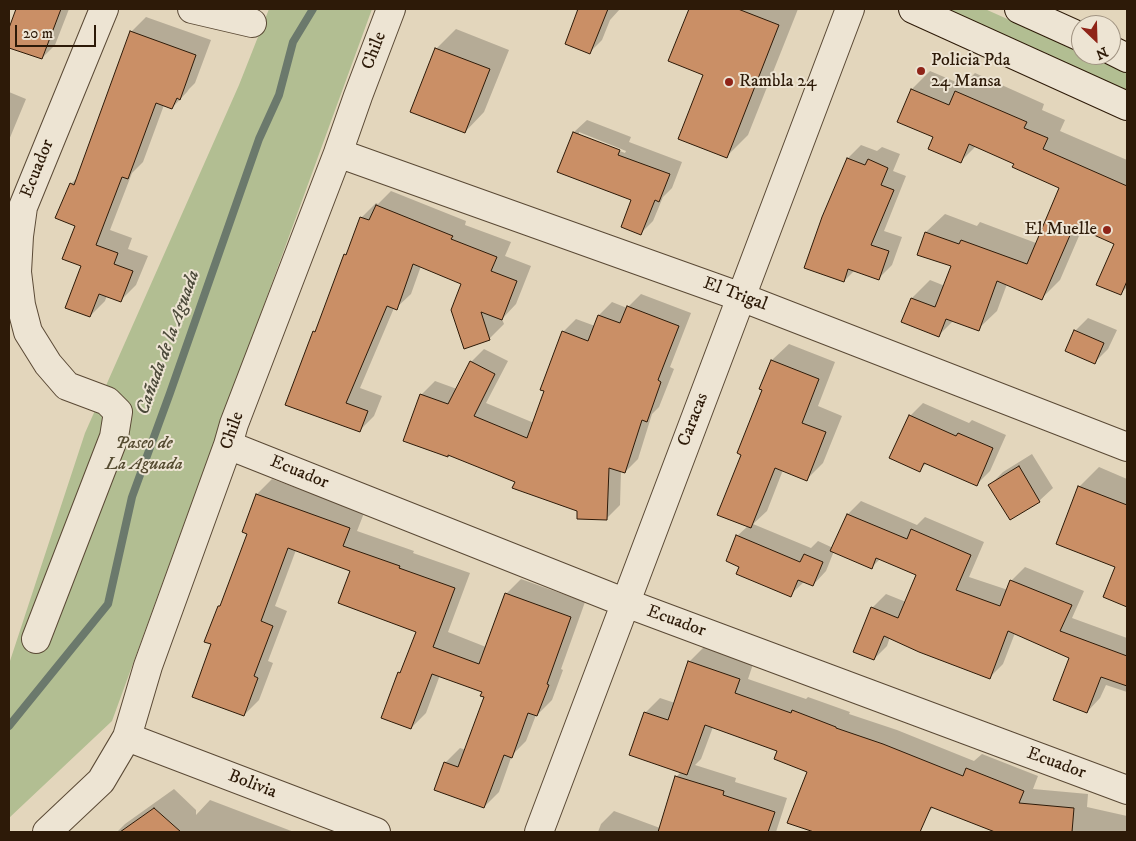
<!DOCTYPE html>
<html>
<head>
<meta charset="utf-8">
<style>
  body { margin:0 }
  #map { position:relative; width:1136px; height:841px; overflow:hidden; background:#e3d6bc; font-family:"IM FELL DW Pica",serif }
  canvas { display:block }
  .frame { position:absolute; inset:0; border:10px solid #2d1a08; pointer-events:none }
  .north { position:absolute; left:1071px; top:15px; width:50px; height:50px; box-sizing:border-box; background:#ede4d3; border:1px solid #a09382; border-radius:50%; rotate:156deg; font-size:14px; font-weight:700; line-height:20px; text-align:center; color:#2d1a08 }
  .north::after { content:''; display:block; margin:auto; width:18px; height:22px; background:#8f2418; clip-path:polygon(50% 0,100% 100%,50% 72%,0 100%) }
  .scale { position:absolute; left:15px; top:25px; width:81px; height:22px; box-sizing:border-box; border:2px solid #2d1a08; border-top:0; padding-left:6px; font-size:15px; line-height:18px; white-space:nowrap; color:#2d1a08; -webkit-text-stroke:4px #ede4d3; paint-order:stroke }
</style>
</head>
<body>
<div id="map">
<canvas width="1136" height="841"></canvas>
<div class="frame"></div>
<div class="north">N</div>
<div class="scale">20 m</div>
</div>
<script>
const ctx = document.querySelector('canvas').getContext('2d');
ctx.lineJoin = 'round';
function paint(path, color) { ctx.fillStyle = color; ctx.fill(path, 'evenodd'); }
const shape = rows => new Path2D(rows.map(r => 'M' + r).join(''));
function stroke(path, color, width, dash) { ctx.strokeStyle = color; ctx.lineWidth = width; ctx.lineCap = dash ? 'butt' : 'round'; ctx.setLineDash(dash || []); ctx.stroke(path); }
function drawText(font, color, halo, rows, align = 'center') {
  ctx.font = font + ' "IM FELL DW Pica",serif'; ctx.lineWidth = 4; ctx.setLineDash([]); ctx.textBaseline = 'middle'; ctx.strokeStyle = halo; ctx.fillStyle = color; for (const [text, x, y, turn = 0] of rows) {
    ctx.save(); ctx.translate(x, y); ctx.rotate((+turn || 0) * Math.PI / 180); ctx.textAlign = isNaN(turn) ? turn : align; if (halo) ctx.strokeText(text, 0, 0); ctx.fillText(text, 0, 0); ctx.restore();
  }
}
paint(shape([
  [269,9,372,9,112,721,9,818,9,664,85,433,239,85],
  [941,9,985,9,1081,52,1081,55,1088,55,1127,72,1127,94]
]), '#b2be92');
paint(shape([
  [17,9,69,9,55,45,42,58,9,46,9,31],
  [572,9,620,9,610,20,602,40,590,52,579,11],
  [690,9,798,9,748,135,727,156,705,74,670,61],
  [146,17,211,40,195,83,189,89,187,92,172,108,164,105,143,162,132,173,110,230,132,238,128,249,148,256,136,285,121,300,107,295,105,301,90,316,71,184,79,176,131,32],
  [456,29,509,50,484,112,465,132,436,49],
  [930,71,963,85,975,73,1044,104,1042,110,1065,120,1060,131,1127,160,1127,287,1120,294,1116,243,1082,229,1060,280,1042,298,1007,284,997,311,978,329,954,320,939,335,903,321,912,298,930,280,945,286,952,266,918,254,926,232,945,214,977,226,980,222,1036,243,1061,188,1016,163,976,146,961,161,934,136,912,89],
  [9,92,26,99,9,140],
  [587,120,631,137,629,142,682,162,672,188,663,197,653,221,640,234,633,199,559,171,574,132],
  [579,132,626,151,625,153,579,135],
  [861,145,877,151,882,147,900,154,893,171,906,176,884,231,902,237,892,265,879,278,855,270,844,281,823,217,848,158],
  [391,191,466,221,465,225,511,242,505,256,531,266,516,304,502,319,504,324,489,339,462,283,421,266,411,294,396,308,394,308,360,388,382,396,374,416,359,431,287,404,314,332,318,329,345,255,348,251,361,218,376,203,378,204],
  [641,294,691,313,670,367,674,369,659,407,652,414,638,459,625,472,621,470,620,505,607,518,579,510,516,481,449,454,405,440,422,394,435,381,457,389,471,362,484,349,508,361,486,403,534,423,563,332,576,319,595,326,599,315,612,302,627,308],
  [1088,318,1117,330,1108,349,1095,362,1075,331],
  [789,344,835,362,818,406,842,416,823,463,806,480,783,470,767,511,753,524,811,548,818,541,833,548,848,514,861,501,917,525,925,517,984,542,969,577,1008,590,1011,581,1025,567,1084,591,1072,618,1127,638,1127,692,1106,685,1100,698,1087,712,1071,658,1015,633,1003,664,990,677,890,637,887,646,874,659,855,651,872,608,886,594,906,602,918,575,880,559,871,568,834,551,826,571,813,585,805,581,790,595,741,566,737,536,748,526,743,454,772,360],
  [923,403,969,423,972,420,1006,435,990,471,977,484,927,463,919,470,910,416],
  [1032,454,1053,488,1039,501,1010,519,990,485,1003,472],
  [1099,467,1127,479,1127,555,1117,566,1079,487],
  [272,479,364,513,357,531,414,551,413,553,470,573,448,632,486,647,506,594,521,579,585,602,561,669,563,670,552,700,537,715,536,715,526,741,512,755,499,792,484,807,445,763,460,748,466,750,486,696,483,691,440,675,426,713,411,728,399,673,404,668,417,631,352,570,296,550,275,606,287,611,268,661,273,663,259,700,244,715,213,643,219,606,223,602,249,533,244,531,257,494],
  [704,647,753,664,748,679,806,699,808,697,850,712,849,714,897,730,974,761,982,754,1038,776,1033,789,1088,794,1087,807,1127,816,1127,832,998,832,934,807,926,815,906,807,896,832,818,832,789,822,809,771,779,750,713,727,701,759,695,765,736,778,735,782,787,798,776,832,598,832,601,824,614,811,660,828,676,777,681,772,645,713,660,698,675,703,689,662],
  [174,789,196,810,196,815,210,800,294,832,117,832,125,824]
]), '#0003');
stroke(shape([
  [9,726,108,604,132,497,170,393,259,139,279,95,293,42,313,9]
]), '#6b796c', 8);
const building = shape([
  [16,9,61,9,42,59,9,48,9,28,16,9],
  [578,9,608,9,590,54,565,44,578,9],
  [689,9,738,9,779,25,727,158,678,139,703,75,668,61,689,9],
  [130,31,196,55,180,100,177,98,172,109,156,103,128,179,122,177,96,245,118,253,114,264,133,271,121,302,99,294,90,317,65,308,81,266,62,259,75,226,55,218,70,183,74,185,130,31],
  [435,48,490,69,465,133,410,112,435,48],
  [911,89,949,105,955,91,1027,122,1024,128,1048,138,1043,149,1127,186,1127,281,1121,295,1096,285,1114,244,1074,226,1042,300,997,281,979,331,946,319,939,337,901,322,911,298,935,307,951,266,917,255,925,232,959,244,961,240,1027,264,1059,188,1012,167,1014,164,969,144,961,163,928,149,933,137,897,122,911,89],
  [573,132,620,150,618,155,670,174,659,202,655,200,641,235,621,227,631,200,557,172,573,132],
  [847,158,865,165,868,159,888,168,881,185,894,190,871,245,889,251,879,280,848,269,844,282,804,268,822,217,847,158],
  [376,205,453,236,451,239,497,257,491,271,517,281,502,320,481,312,490,340,464,349,451,310,461,284,413,264,397,310,387,306,346,403,368,411,360,432,285,405,313,331,315,332,344,254,346,255,360,217,369,220,376,205],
  [627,306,679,326,658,380,661,382,647,422,642,420,625,473,609,468,607,520,577,519,577,511,512,488,515,482,448,455,448,457,403,441,420,394,448,404,470,361,495,374,474,416,527,438,544,391,540,390,562,331,588,341,598,315,620,323,627,306],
  [1074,330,1104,343,1095,364,1065,351,1074,330],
  [771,360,819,379,802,423,826,432,807,481,775,468,751,528,717,515,741,455,737,453,762,390,759,389,771,360],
  [909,415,956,436,958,433,993,448,977,486,924,463,920,472,889,458,909,415],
  [1019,466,1040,502,1010,520,988,485,1019,466],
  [1078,486,1127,505,1127,607,1103,597,1115,567,1056,544,1078,486],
  [256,494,350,528,343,546,400,566,399,568,455,588,433,647,479,664,505,593,571,617,547,684,549,685,537,716,528,713,512,758,504,755,484,808,434,790,444,762,458,767,484,697,480,696,482,692,432,674,411,729,381,718,398,672,400,673,416,632,338,603,350,571,288,548,261,621,273,626,254,676,258,678,244,716,192,697,211,644,204,642,218,606,220,606,247,534,242,532,256,494],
  [847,514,907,539,911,529,971,555,956,590,1000,606,1010,580,1072,605,1060,631,1127,656,1127,686,1101,677,1087,713,1053,700,1069,658,1008,631,990,679,919,652,884,636,874,660,853,652,871,607,898,618,916,575,876,558,872,569,830,551,847,514],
  [736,535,800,562,804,554,823,562,813,586,798,580,791,597,736,574,739,567,726,561,736,535],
  [688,661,740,679,735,693,791,713,792,710,836,727,836,728,883,744,963,776,966,768,1024,791,1019,803,1074,808,1072,832,995,832,931,807,920,832,814,832,787,823,807,772,774,759,777,751,705,725,687,775,629,755,644,712,668,720,688,661],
  [675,776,724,791,723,795,775,812,768,832,658,832,675,776],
  [154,808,181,832,120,832,154,808]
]);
paint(building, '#ca8f66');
stroke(building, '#2d1a08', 1);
const minor = shape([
  [192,9,252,23],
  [338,153,741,297,1127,447],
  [228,445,626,603,1127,790],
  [36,639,114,437,118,412,107,401,67,386,48,364,28,332,21,305,17,272,19,236,23,207,104,9],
  [127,737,376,832],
  [47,832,101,781,127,737,148,666,228,445,234,424,338,153,358,96,391,9],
  [539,832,850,9]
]);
const secondary = shape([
  [913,9,1127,106],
  [1019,9,1081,37],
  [1111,50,1127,58]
]);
stroke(minor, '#5a4935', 30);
stroke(secondary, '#2d1a08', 30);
stroke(minor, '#ede4d3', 28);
stroke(secondary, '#ede4d3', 28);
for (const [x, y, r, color] of [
  [921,71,5,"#8f2418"],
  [729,82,5,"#8f2418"],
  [1107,230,5,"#8f2418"]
]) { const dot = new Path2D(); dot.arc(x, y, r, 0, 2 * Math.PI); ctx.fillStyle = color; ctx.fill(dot); stroke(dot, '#ede4d3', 2); }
drawText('18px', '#2d1a08', '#ede4d3', [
  ["Chile",375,51,-69],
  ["Ecuador",38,169,-68],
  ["El Trigal",735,295,20],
  ["Caracas",694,420,-69],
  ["Chile",233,431,-71],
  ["Ecuador",299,473,22],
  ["Ecuador",676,622,20],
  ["Ecuador",1056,764,20],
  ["Bolivia",252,785,21]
]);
drawText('18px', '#2d1a08', '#ede4d3', [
  ["Policia Pda",931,61],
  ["24 Mansa",931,82],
  ["Rambla 24",739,82],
  ["El Muelle",1097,230,"right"]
], 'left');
drawText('italic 18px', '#554b31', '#ede4d3', [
  ["Paseo de",144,444],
  ["La Aguada",144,465]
]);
drawText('italic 19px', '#4c4a3a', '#ede4d3', [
  ["Cañada de la Aguada",169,343,-70]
]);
</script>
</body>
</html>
